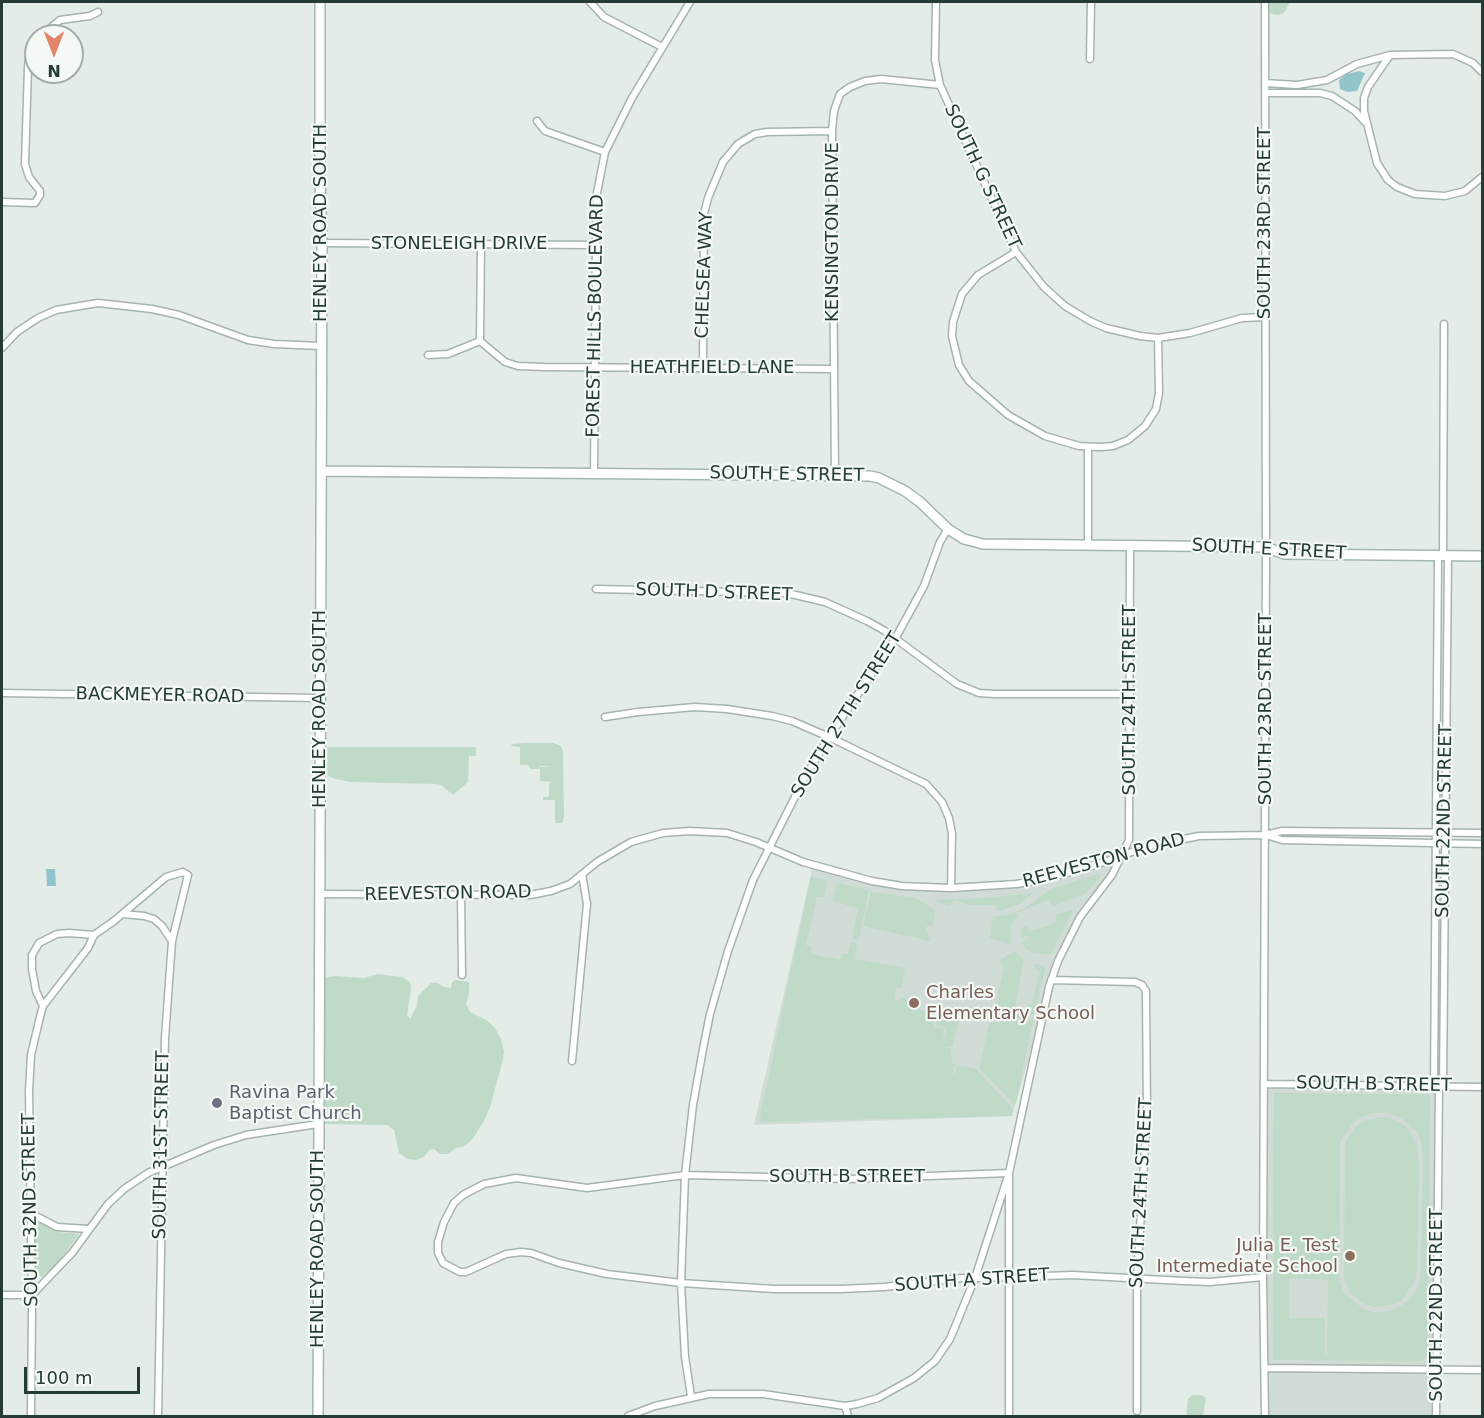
<!DOCTYPE html>
<html>
<head>
<meta charset="utf-8">
<style>
  body { margin:0 }
  #map { position:relative; width:1484px; height:1418px; overflow:hidden; background:#e4ece8; font-family:"DejaVu Sans",sans-serif }
  canvas { display:block }
  .frame { position:absolute; inset:0; border:3px solid #253b35; pointer-events:none }
  .north { position:absolute; left:24px; top:24px; width:60px; height:60px; box-sizing:border-box; background:#f4f9f6; border:2px solid #a1ada9; border-radius:50%; rotate:180deg; font-size:16px; font-weight:700; line-height:24px; text-align:center; color:#253b35 }
  .north::after { content:''; display:block; margin:auto; width:21px; height:27px; background:#e3856b; clip-path:polygon(50% 0,100% 100%,50% 72%,0 100%) }
  .scale { position:absolute; left:24px; top:1367px; width:116px; height:27px; box-sizing:border-box; border:3px solid #253b35; border-top:0; padding-left:8px; font-size:18px; line-height:21px; white-space:nowrap; color:#253b35; -webkit-text-stroke:4px #f4f9f6; paint-order:stroke }
</style>
</head>
<body>
<div id="map">
<canvas width="1484" height="1418"></canvas>
<div class="frame"></div>
<div class="north">N</div>
<div class="scale">100 m</div>
</div>
<script>
const ctx = document.querySelector('canvas').getContext('2d');
ctx.lineJoin = 'round';
function paint(path, color) { ctx.fillStyle = color; ctx.fill(path, 'evenodd'); }
const shape = rows => new Path2D(rows.map(r => 'M' + r).join(''));
function stroke(path, color, width, dash) { ctx.strokeStyle = color; ctx.lineWidth = width; ctx.lineCap = dash ? 'butt' : 'round'; ctx.setLineDash(dash || []); ctx.stroke(path); }
function drawText(font, color, halo, rows, align = 'center') {
  ctx.font = font + ' "DejaVu Sans",sans-serif'; ctx.lineWidth = 4.5; ctx.setLineDash([]); ctx.textBaseline = 'middle'; ctx.strokeStyle = halo; ctx.fillStyle = color; for (const [text, x, y, turn = 0] of rows) {
    ctx.save(); ctx.translate(x, y); ctx.rotate((+turn || 0) * Math.PI / 180); ctx.textAlign = isNaN(turn) ? turn : align; if (halo) ctx.strokeText(text, 0, 0); ctx.fillText(text, 0, 0); ctx.restore();
  }
}
paint(shape([
  [1124,853,1080,917,1058,960,1012,1116,754,1125,813,865,837,872,929,887,1042,880],
  [1265,1084,1439,1085,1436,1416,1265,1416]
]), '#d2dcd7');
paint(shape([
  [1269,2,1290,2,1284,13,1278,15,1272,14,1269,11],
  [526,743,553,743,561,746,563,751,564,816,562,823,555,823,555,800,543,800,543,797,549,797,549,783,553,782,540,781,540,767,553,767,540,766,539,769,530,769,529,765,520,765,520,747,511,746,512,744],
  [325,747,476,747,476,756,469,756,468,782,453,795,441,785,436,784,351,782,336,779,328,776,326,771],
  [1099,874,1099,878,1085,894,1053,906,1048,900,1016,913,1019,918,1015,919,1011,925,1011,943,1008,945,1005,942,989,938,993,917,1012,914,1025,908,1051,889],
  [811,876,825,880,827,883,824,897,817,897,806,945,812,947,811,954,840,960,842,954,848,954,851,942,857,943,855,959,905,968,902,988,896,988,894,1000,900,1001,901,997,918,1002,919,1010,932,1013,935,1027,944,1029,943,1043,946,1029,937,1026,934,1014,959,1019,952,1047,945,1047,951,1049,952,1063,956,1064,953,1074,955,1074,957,1065,976,1069,1013,1109,1012,1116,759,1122],
  [837,883,869,890,859,940,852,938,858,908,835,902,833,898],
  [871,892,916,898,933,909,935,911,932,926,927,926,926,931,928,931,928,936,931,938,930,941,863,926],
  [1033,893,1020,904,999,911,996,909,996,905,968,905,954,900,950,906,936,902,934,900,982,898],
  [1074,909,1050,955,1031,952,1024,947,1022,943,1029,938,1027,935,1021,939,1022,928,1028,925,1029,932,1055,923,1056,915],
  [1014,951,1024,960,1015,1006,1016,1012,992,1021,1004,968,1000,960],
  [1035,963,1045,967,1045,970,1034,1015,1027,1014,1028,1004,1032,1005,1039,972,1034,966],
  [378,974,402,977,410,982,411,989,407,1015,410,1019,417,1006,418,996,431,983,438,983,444,987,451,988,452,982,456,980,469,982,469,994,466,1004,470,1012,488,1021,495,1028,501,1039,504,1052,502,1063,490,1107,484,1121,472,1140,463,1147,456,1148,448,1154,440,1154,434,1149,429,1150,424,1157,416,1160,408,1159,399,1153,394,1130,387,1125,323,1124,325,979,328,977,336,976,364,978],
  [1017,1014,1025,1019,1033,1020,1016,1103,1014,1104,979,1068,989,1024],
  [1274,1093,1430,1095,1428,1352,1426,1359,1420,1361,1273,1360],
  [1374,1113,1387,1113,1398,1116,1407,1123,1418,1133,1422,1145,1423,1159,1421,1276,1418,1287,1411,1298,1398,1308,1384,1312,1373,1312,1362,1308,1343,1292,1339,1279,1340,1141,1353,1123,1361,1117],
  [1290,1278,1328,1280,1327,1355,1325,1355,1325,1318,1289,1318],
  [1385,1117,1397,1121,1406,1127,1417,1144,1419,1164,1417,1268,1415,1281,1403,1299,1395,1304,1375,1307,1365,1304,1351,1294,1344,1279,1345,1142,1356,1126,1366,1120],
  [37,1223,40,1223,58,1232,79,1234,58,1263,42,1277,36,1274,35,1270,34,1229],
  [1192,1395,1202,1395,1206,1398,1203,1416,1186,1416,1188,1399]
]), '#bfdac6');
paint(shape([
  [1359,71,1365,73,1357,91,1347,92,1340,89,1339,80,1347,74],
  [46,869,55,869,56,886,47,886]
]), '#92c4cb');
const street = shape([
  [590,2,604,17,662,47],
  [936,2,935,60,940,85,1016,252,1044,287,1065,306,1090,321,1106,328,1140,336,1158,338,1190,333,1242,318,1265,317],
  [1265,2,1266,559,1263,1277,1265,1416],
  [41,36,60,20,90,16,98,12],
  [1090,59,1091,2],
  [1482,72,1473,63,1453,54,1390,55,1368,87,1364,98,1364,111,1377,163,1388,180,1397,187,1415,194,1445,196,1465,191,1482,177],
  [1265,83,1297,85,1327,80,1357,64,1390,55],
  [1265,93,1320,93,1332,96,1355,111,1365,122],
  [537,121,545,131,605,152],
  [2,202,35,203,40,195,40,191,29,177,25,164,28,67,29,58,36,43],
  [322,243,596,245],
  [481,244,480,341,505,362,518,366,544,367,834,369],
  [1016,252,978,275,962,294,953,322,952,336,959,365,969,381,1008,415,1045,436,1079,446,1100,447,1113,446,1128,440,1145,426,1156,409,1159,393,1158,338],
  [2,348,17,332,38,318,56,310,98,303,152,309,179,315,248,340,274,344,321,346],
  [428,355,448,354,480,341],
  [703,368,704,214,708,198,723,162,738,144,755,134,767,132,832,131],
  [594,473,596,245,597,193,605,152,632,98,690,2],
  [835,475,832,131,834,111,840,94,850,87,865,81,881,79,940,85],
  [1088,545,1088,447],
  [1443,556,1444,324],
  [596,589,787,593,825,602,867,621,885,631,957,684,979,693,994,694,1130,694],
  [2,693,319,698],
  [605,717,638,712,695,707,727,709,772,716,792,721,829,737,926,784,942,802,949,818,952,834,951,888],
  [1266,835,1282,840,1482,844],
  [320,894,530,895,551,891,570,884,597,862,631,842,663,833,690,831,727,833,756,842,803,862,872,881,902,886,951,888,1016,884,1042,880,1095,865,1149,846,1199,836,1265,835,1282,831,1482,833],
  [461,895,462,975],
  [123,914,144,916,154,919,162,926,172,941],
  [1051,980,1135,982,1142,985,1146,991,1147,1114,1137,1278,1137,1411],
  [43,1006,36,991,32,969,32,955,39,943,57,934,69,933,94,935],
  [572,1061,587,904,582,874],
  [1265,1084,1482,1087],
  [1434,1085,1438,556],
  [1443,1085,1448,556],
  [30,1213,57,1227,89,1229],
  [2,1295,32,1295,72,1253,108,1204,124,1189,148,1173,214,1145,246,1135,318,1124],
  [1265,1368,1482,1370],
  [691,1396,685,1357,681,1283,685,1175,693,1105,703,1049,710,1014,728,951,753,880,804,779,829,737,895,639,924,586,940,542,948,529],
  [845,1406,848,1416],
  [31,1416,32,1308,29,1091,31,1055,40,1017,43,1006,88,948,94,935,114,921,166,877,183,872,188,875,172,941,165,1038,158,1416],
  [628,1416,655,1406,709,1394,763,1394,845,1406,857,1404,878,1398,914,1378,935,1361,950,1339,975,1278,1009,1173,1049,987,1058,961,1080,917,1112,875,1129,840,1130,545],
  [1009,1416,1009,1173,848,1179,685,1175,587,1188,516,1178,484,1184,463,1195,454,1203,444,1222,438,1242,438,1253,443,1263,460,1272,466,1272,506,1254,521,1252,531,1253,559,1263,607,1274,681,1283,774,1289,841,1289,884,1287,962,1278,975,1278,1009,1277,1017,1277,1072,1275,1184,1281,1210,1282,1263,1277],
  [1436,1416,1439,1085]
]);
const secondary = shape([
  [321,471,870,476,879,478,905,491,920,502,948,529,964,539,983,544,1266,547,1284,554,1482,556],
  [318,1416,322,243,320,176,320,2]
]);
stroke(street, '#a7b3af', 9);
stroke(secondary, '#a3b6af', 12);
stroke(street, '#fff', 6);
stroke(secondary, '#fff', 9);
for (const [x, y, r, color] of [
  [914,1003,6,"#8d6e63"],
  [217,1103,6,"#6b7280"],
  [1350,1256,6,"#8d6e63"]
]) { const dot = new Path2D(); dot.arc(x, y, r, 0, 2 * Math.PI); ctx.fillStyle = color; ctx.fill(dot); stroke(dot, '#f4f9f6', 2); }
drawText('18px', '#253b35', '#f4f9f6', [
  ["SOUTH G STREET",982,177,65],
  ["HENLEY ROAD SOUTH",321,223,-90],
  ["SOUTH 23RD STREET",1265,223,-90],
  ["KENSINGTON DRIVE",833,232,-90],
  ["STONELEIGH DRIVE",459,244],
  ["CHELSEA WAY",705,275,-88],
  ["FOREST HILLS BOULEVARD",596,316,-89],
  ["HEATHFIELD LANE",712,368],
  ["SOUTH E STREET",787,475,1],
  ["SOUTH E STREET",1269,550,3],
  ["SOUTH D STREET",714,593,2],
  ["BACKMEYER ROAD",160,696,1],
  ["SOUTH 24TH STREET",1130,700,-90],
  ["HENLEY ROAD SOUTH",320,709,-90],
  ["SOUTH 23RD STREET",1266,709,-90],
  ["SOUTH 27TH STREET",847,715,-58],
  ["SOUTH 22ND STREET",1445,821,-89],
  ["REEVESTON ROAD",1104,861,-15],
  ["REEVESTON ROAD",448,894,-1],
  ["SOUTH B STREET",1374,1085,1],
  ["SOUTH 31ST STREET",162,1145,-89],
  ["SOUTH B STREET",847,1177],
  ["SOUTH 24TH STREET",1142,1193,-87],
  ["SOUTH 32ND STREET",31,1210,-91],
  ["HENLEY ROAD SOUTH",318,1249,-90],
  ["SOUTH A STREET",972,1281,-4],
  ["SOUTH 22ND STREET",1437,1305,-90]
]);
drawText('18px', '#785e54', '#f4f9f6', [
  ["Charles",926,993],
  ["Elementary School",926,1014],
  ["Julia E. Test",1338,1246,"right"],
  ["Intermediate School",1338,1267,"right"]
], 'left');
drawText('18px', '#5b616d', '#f4f9f6', [
  ["Ravina Park",229,1093],
  ["Baptist Church",229,1114]
], 'left');
</script>
</body>
</html>
